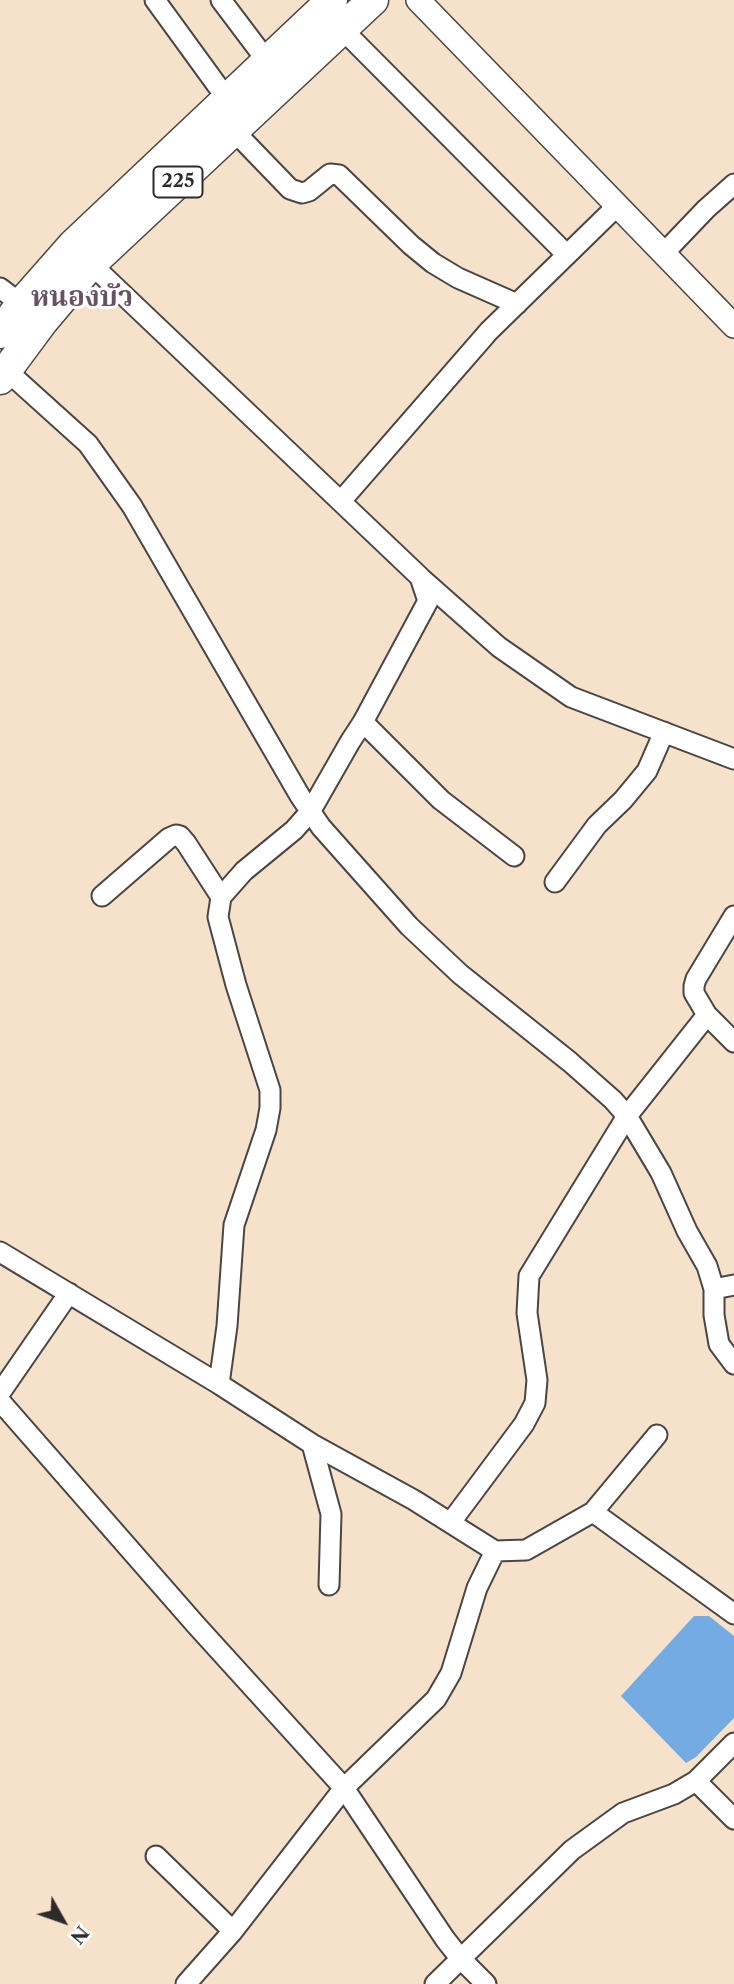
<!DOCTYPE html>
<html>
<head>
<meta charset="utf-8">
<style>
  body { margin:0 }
  #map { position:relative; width:734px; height:1984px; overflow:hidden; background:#f6e1ca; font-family:"Libre Caslon Text",serif }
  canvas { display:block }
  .north { position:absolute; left:28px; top:1886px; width:70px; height:70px; -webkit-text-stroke:5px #fff; paint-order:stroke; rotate:130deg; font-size:19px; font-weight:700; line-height:28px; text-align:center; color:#2b2b2b }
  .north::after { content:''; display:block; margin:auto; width:24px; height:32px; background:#2b2b2b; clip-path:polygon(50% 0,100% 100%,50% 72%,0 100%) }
</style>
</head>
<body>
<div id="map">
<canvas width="734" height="1984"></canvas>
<div class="north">N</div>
</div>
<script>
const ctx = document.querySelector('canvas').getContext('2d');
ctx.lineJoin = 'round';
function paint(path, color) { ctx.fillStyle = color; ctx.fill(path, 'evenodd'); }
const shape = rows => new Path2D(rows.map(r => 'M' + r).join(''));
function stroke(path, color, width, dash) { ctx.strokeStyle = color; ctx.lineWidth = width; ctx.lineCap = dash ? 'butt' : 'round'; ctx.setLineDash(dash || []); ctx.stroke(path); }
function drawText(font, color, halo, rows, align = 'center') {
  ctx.font = font + ' "Libre Caslon Text","Noto Serif Thai",serif'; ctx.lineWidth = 6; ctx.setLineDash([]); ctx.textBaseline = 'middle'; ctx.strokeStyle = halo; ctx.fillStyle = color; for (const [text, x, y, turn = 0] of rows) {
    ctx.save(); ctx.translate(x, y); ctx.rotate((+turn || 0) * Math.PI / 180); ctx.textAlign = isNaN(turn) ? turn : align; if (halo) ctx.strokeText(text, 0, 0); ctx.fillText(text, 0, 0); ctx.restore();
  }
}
paint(shape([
  [694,1616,709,1616,734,1636,734,1718,696,1757,686,1763,621,1696]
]), '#75abe3');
const minor = shape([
  [155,0,227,99],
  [221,0,267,61],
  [342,29,567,255],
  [234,131,290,189,302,193,309,191,330,174,339,175,411,245,433,263,458,278,517,304],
  [664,253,706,209,734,184],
  [91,264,420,577,428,601,363,722,350,742,310,812,294,830,244,871,221,897,218,917,236,985,270,1090,270,1108,266,1130,234,1225,227,1326,219,1384],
  [0,288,21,304],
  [6,370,88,444,132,506,300,796,321,827,409,926,460,974,570,1062,613,1100,627,1116,661,1173,687,1231,707,1266,714,1289,714,1315,719,1344,734,1364],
  [341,501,489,331,617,206],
  [421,578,499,647,571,697,734,759],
  [363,722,441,800,514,856],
  [555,882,597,825,623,800,647,771,664,732],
  [102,896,169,838,176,835,180,836,186,843,221,897],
  [734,916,696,979,694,986,694,993,707,1015,734,1042],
  [0,1252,219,1384,312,1444,414,1500,495,1551,526,1550,593,1512,657,1435],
  [714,1289,734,1285],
  [0,1393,69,1293],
  [0,1401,196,1625,344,1788,445,1939,460,1958,486,1984],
  [312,1444,331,1514,329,1585],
  [593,1512,734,1614],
  [451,1522,524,1424,535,1403,537,1380,527,1313,529,1276,627,1116,707,1015],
  [696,1781,734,1819],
  [156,1856,233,1931],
  [186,1984,233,1931,344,1788,436,1699,451,1673,477,1588,495,1551],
  [435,1984,572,1850,623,1813,674,1794,696,1781,734,1743]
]);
const tertiary = shape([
  [418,0,734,326]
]);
const primary = shape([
  [0,333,21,304,73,245,332,0],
  [0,379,43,321,91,264,373,0]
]);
stroke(minor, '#494643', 23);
stroke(tertiary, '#494643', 26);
stroke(primary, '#494643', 33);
stroke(minor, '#fff', 19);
stroke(tertiary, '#fff', 23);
stroke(primary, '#fff', 30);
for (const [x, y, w] of [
  [178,182,49]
]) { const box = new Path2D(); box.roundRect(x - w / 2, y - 15.5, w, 31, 5); ctx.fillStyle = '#fff'; ctx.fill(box); stroke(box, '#2b2b2b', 2); }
drawText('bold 19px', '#2b2b2b', null, [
  ["225",178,182]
]);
drawText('bold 28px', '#655363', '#fff', [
  ["หนองบัว",82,298]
]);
</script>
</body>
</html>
